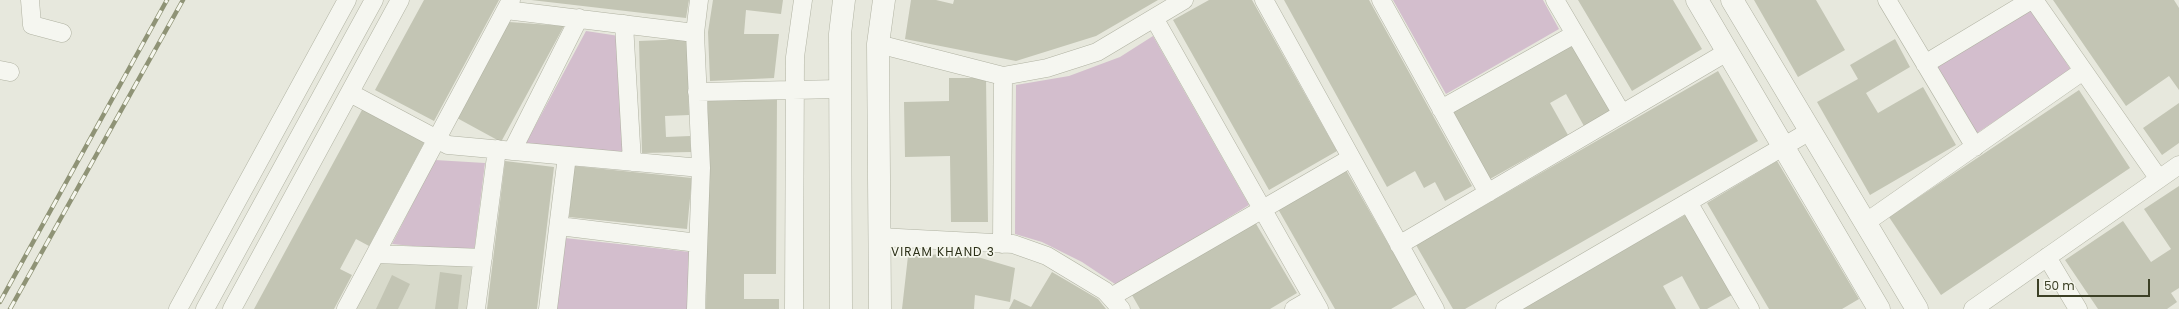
<!DOCTYPE html>
<html>
<head>
<meta charset="utf-8">
<style>
  body { margin:0 }
  #map { position:relative; width:2179px; height:309px; overflow:hidden; background:#e7e8dd; font-family:Poppins,sans-serif }
  canvas { display:block }
  .scale { position:absolute; left:2037px; top:279px; width:113px; height:18px; box-sizing:border-box; border:2px solid #3c4026; border-top:0; padding-left:5px; font-size:12px; line-height:14px; white-space:nowrap; color:#3c4026; -webkit-text-stroke:3px #f5f6ed; paint-order:stroke }
</style>
</head>
<body>
<div id="map">
<canvas width="2179" height="309"></canvas>
<div class="scale">50 m</div>
</div>
<script>
const ctx = document.querySelector('canvas').getContext('2d');
ctx.lineJoin = 'round';
function paint(path, color) { ctx.fillStyle = color; ctx.fill(path, 'evenodd'); }
const shape = rows => new Path2D(rows.map(r => 'M' + r).join(''));
function stroke(path, color, width, dash) { ctx.strokeStyle = color; ctx.lineWidth = width; ctx.lineCap = dash ? 'butt' : 'round'; ctx.setLineDash(dash || []); ctx.stroke(path); }
function drawText(font, color, halo, rows, align = 'center') {
  ctx.font = font + ' Poppins,sans-serif'; ctx.lineWidth = 3.5; ctx.setLineDash([]); ctx.textBaseline = 'middle'; ctx.strokeStyle = halo; ctx.fillStyle = color; for (const [text, x, y, turn = 0] of rows) {
    ctx.save(); ctx.translate(x, y); ctx.rotate((+turn || 0) * Math.PI / 180); ctx.textAlign = isNaN(turn) ? turn : align; if (halo) ctx.strokeText(text, 0, 0); ctx.fillText(text, 0, 0); ctx.restore();
  }
}
paint(shape([
  [381,258,472,265,467,309,354,309]
]), '#d8dacb');
paint(shape([
  [1393,0,1543,0,1559,29,1446,94],
  [2030,8,2071,70,1974,135,1935,65],
  [586,31,619,36,624,154,526,143],
  [1153,36,1249,205,1118,286,1082,262,1042,242,1015,234,1016,85,1069,76,1120,57],
  [435,160,485,163,474,252,392,244],
  [565,238,690,252,688,309,556,309]
]), '#d3becd');
paint(shape([
  [424,0,499,0,434,121,375,90],
  [531,0,689,0,686,18],
  [713,0,783,0,781,14,746,10,744,34,779,34,774,78,710,81,708,32],
  [911,0,936,0,953,4,954,0,1158,0,1096,36,1016,61,905,39],
  [1209,0,1252,0,1337,151,1269,190,1173,20],
  [1284,0,1369,0,1472,186,1445,201,1435,182,1424,188,1415,171,1387,187],
  [1578,0,1673,0,1702,49,1632,91],
  [1754,0,1816,0,1845,50,1798,77],
  [2053,0,2174,0,2179,8,2179,90,2169,76,2126,106],
  [509,22,564,26,501,142,457,118],
  [687,39,689,115,665,116,666,137,690,136,691,152,642,153,639,41],
  [1895,39,1910,67,1866,93,1878,113,1923,87,1956,145,1870,195,1817,102,1858,79,1850,65],
  [1574,44,1611,110,1584,126,1566,94,1550,103,1568,135,1490,179,1452,112],
  [1718,71,1758,141,1465,309,1453,309,1416,245],
  [949,78,986,78,988,222,951,222,950,156,905,157,904,102,949,101],
  [2079,90,2130,168,1941,295,1889,217],
  [708,96,777,96,776,274,744,274,744,299,779,299,779,309,706,309],
  [2179,103,2179,143,2162,155,2143,128],
  [363,108,425,141,369,246,356,239,340,269,352,275,334,309,254,309],
  [505,161,554,167,537,309,487,309],
  [1777,161,1859,299,1842,309,1769,309,1707,203],
  [574,166,692,178,687,229,569,217],
  [1346,170,1417,294,1391,309,1335,309,1278,209],
  [2179,186,2179,288,2171,293,2177,302,2167,309,2098,309,2065,260,2123,221,2151,262,2171,249,2144,209],
  [1687,214,1732,295,1707,309,1700,309,1682,276,1663,286,1676,309,1518,309],
  [1255,222,1297,293,1270,309,1140,309,1132,295],
  [964,253,1015,268,1010,302,975,295,974,309,902,309,908,256],
  [440,272,462,275,458,309,435,309],
  [1052,272,1098,299,1106,309,1009,309,1014,299,1031,307],
  [392,275,410,284,398,309,376,309]
]), '#c3c5b4');
const minor = shape([
  [30,0,32,25,62,33],
  [1264,0,1435,309],
  [1381,0,1488,193],
  [1555,0,1622,114],
  [1887,0,1975,147],
  [2034,0,2159,179],
  [506,10,695,33],
  [1154,18,1319,309],
  [624,24,632,162],
  [878,44,1003,76,1047,68,1097,52,1184,0],
  [1925,64,2031,0],
  [0,70,10,72],
  [697,92,840,89],
  [350,93,448,145,701,168],
  [1441,109,1575,34],
  [512,151,579,18],
  [1688,202,1750,309],
  [1865,223,2083,71],
  [559,226,698,243],
  [879,237,1013,244,1047,256,1105,291,1121,309],
  [1002,244,1003,76],
  [1399,245,1727,52],
  [376,254,483,258],
  [2047,257,2078,309],
  [1111,297,1351,158],
  [178,309,347,0],
  [205,309,374,0],
  [232,309,400,0],
  [346,309,511,0],
  [476,309,497,149],
  [548,309,567,156],
  [696,309,701,168,695,33,699,0],
  [794,309,795,57,803,0],
  [1294,309,1313,298],
  [1505,309,1810,131],
  [1973,309,2179,165]
]);
const tertiary = shape([
  [1697,0,1879,309],
  [1732,0,1917,309],
  [841,309,840,34,844,0],
  [880,309,878,44,884,0]
]);
stroke(minor, '#b0b2a2', 19);
stroke(tertiary, '#b0b2a2', 23);
stroke(minor, '#f5f6f0', 18);
stroke(tertiary, '#f5f6f0', 22);
const rail = shape([
  [0,302,167,0],
  [10,309,183,0]
]);
stroke(rail, '#8f9376', 4.5);
stroke(rail, '#f5f6ed', 3, [9]);
ctx.letterSpacing = '1px';
drawText('12px', '#2c3018', '#f5f6ed', [
  ["VIRAM KHAND 3",943,253]
]);
ctx.letterSpacing = '0px';
</script>
</body>
</html>
